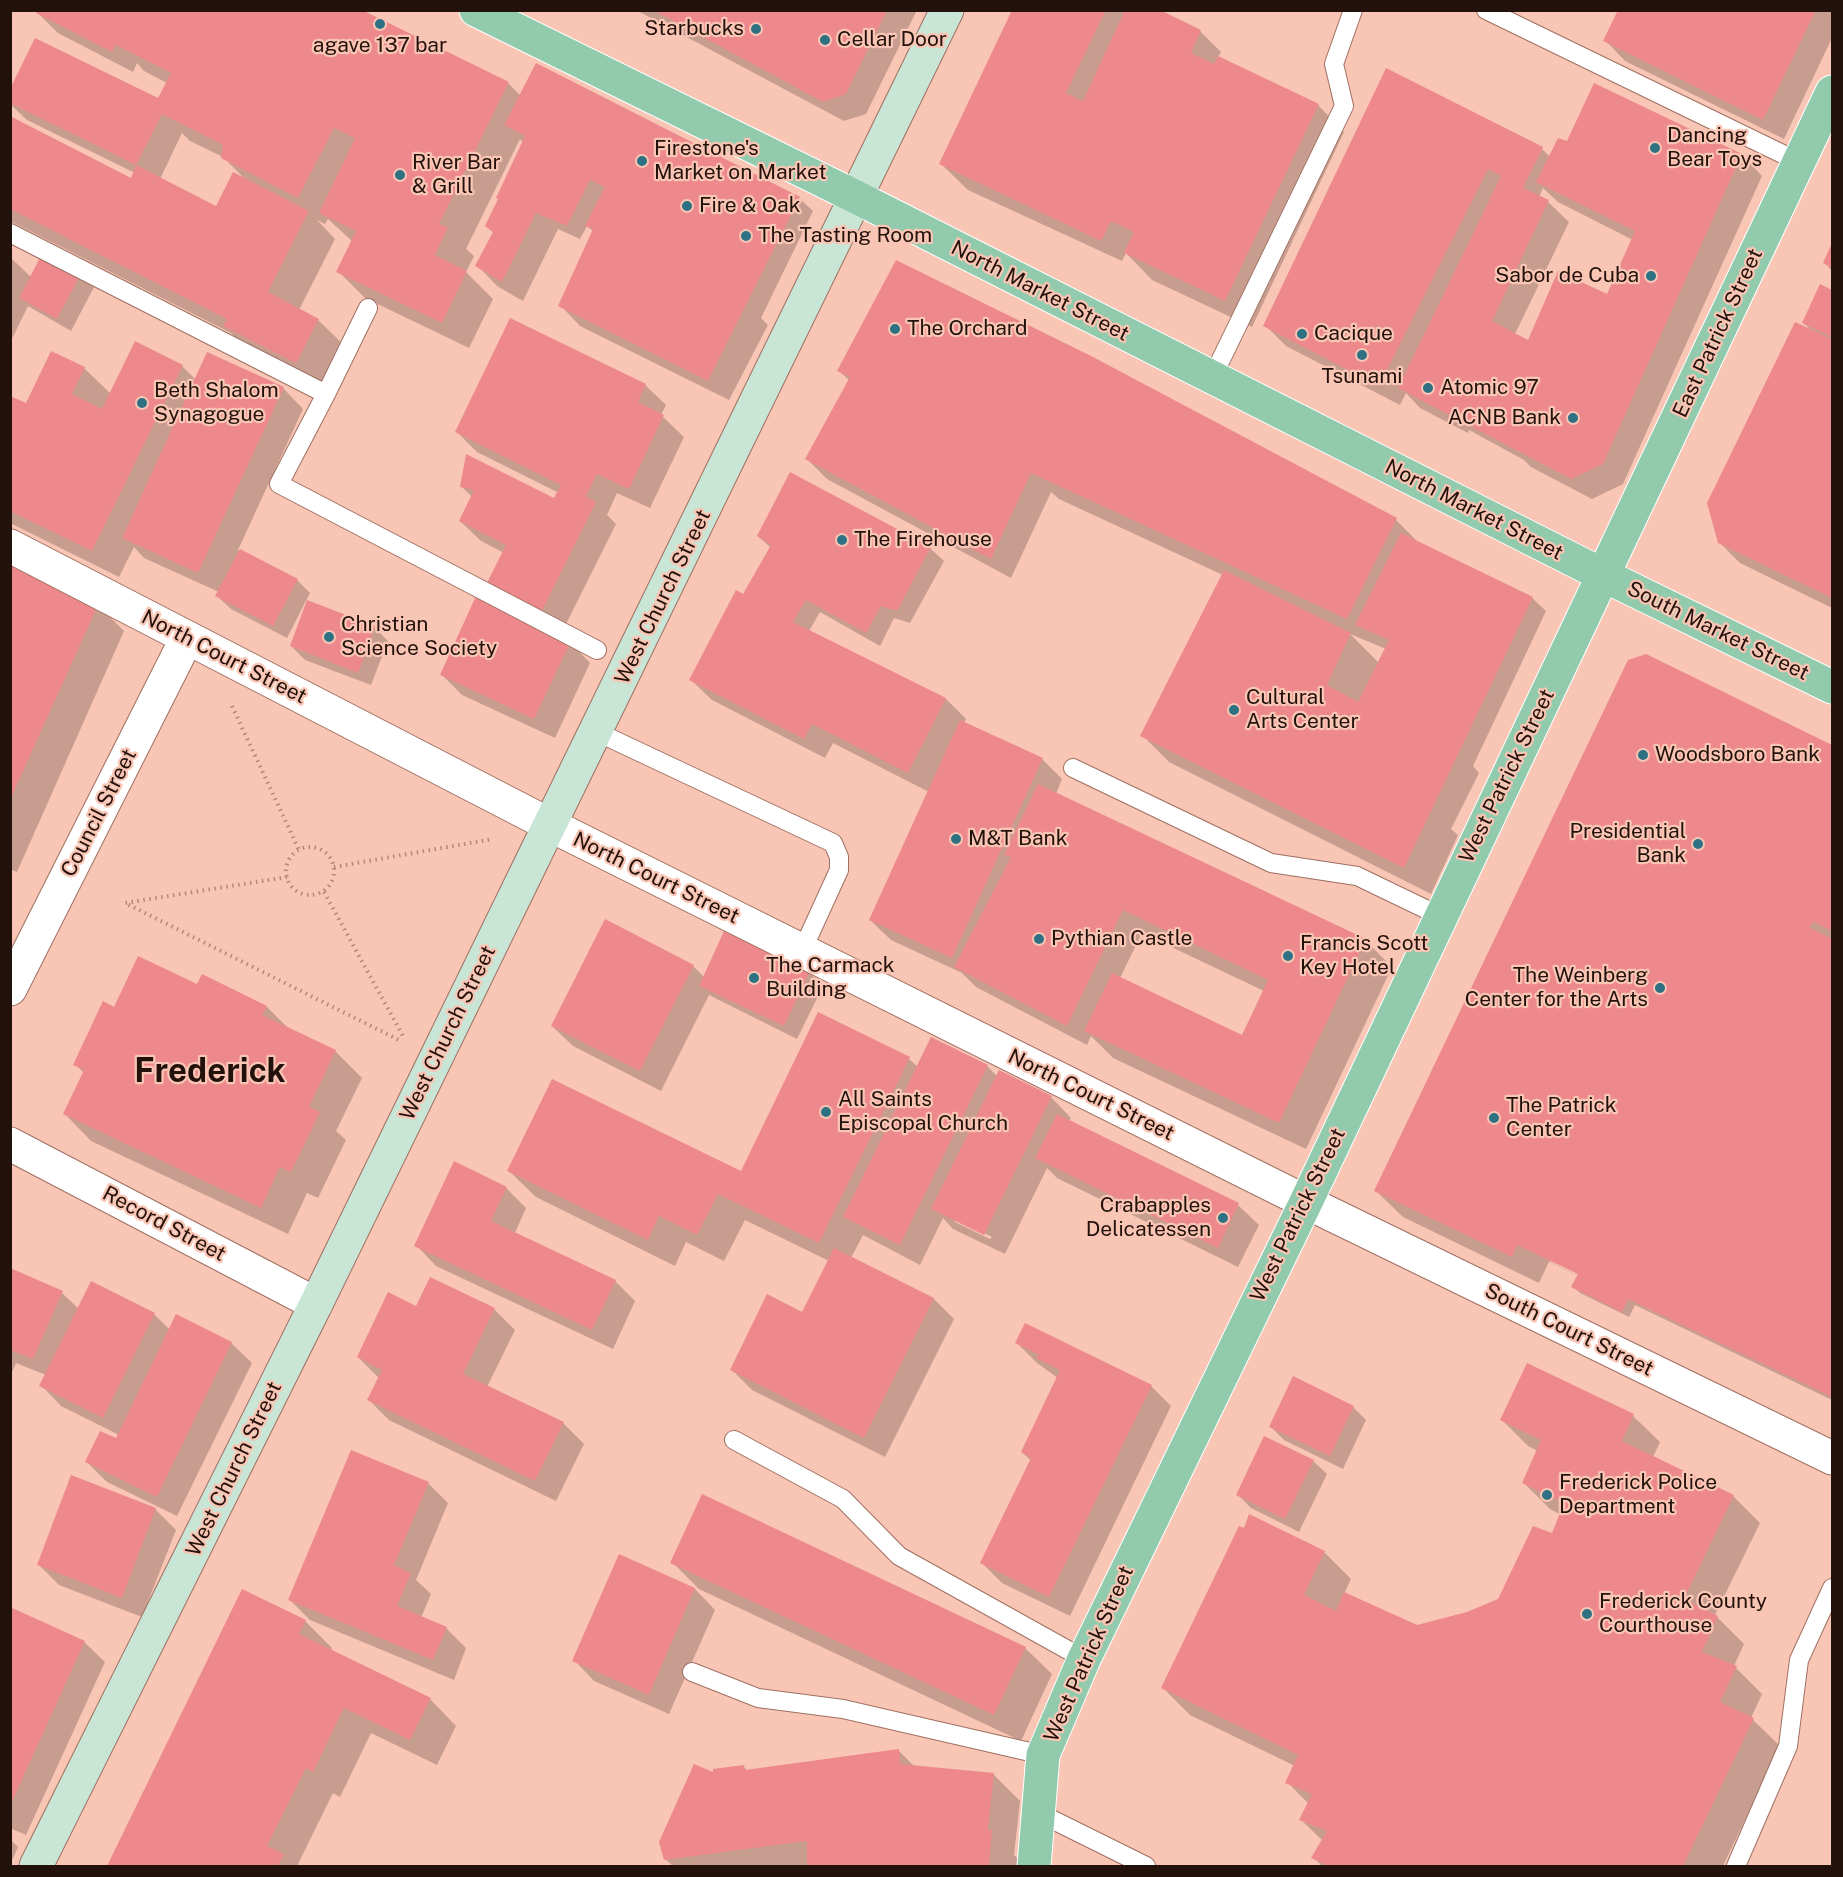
<!DOCTYPE html>
<html>
<head>
<meta charset="utf-8">
<style>
  body { margin:0 }
  #map { position:relative; width:1843px; height:1877px; overflow:hidden; background:#f9c5b4; font-family:"Public Sans",sans-serif }
  canvas { display:block }
  .frame { position:absolute; inset:0; border:12px solid #23110b; pointer-events:none }
</style>
</head>
<body>
<div id="map">
<canvas width="1843" height="1877"></canvas>
<div class="frame"></div>
</div>
<script>
const ctx = document.querySelector('canvas').getContext('2d');
ctx.lineJoin = 'round';
function paint(path, color) { ctx.fillStyle = color; ctx.fill(path, 'evenodd'); }
const shape = rows => new Path2D(rows.map(r => 'M' + r).join(''));
function stroke(path, color, width, dash) { ctx.strokeStyle = color; ctx.lineWidth = width; ctx.lineCap = dash ? 'butt' : 'round'; ctx.setLineDash(dash || []); ctx.stroke(path); }
function drawText(font, color, halo, rows, align = 'center') {
  ctx.font = font + ' "Public Sans",sans-serif'; ctx.lineWidth = 4.5; ctx.setLineDash([]); ctx.textBaseline = 'middle'; ctx.strokeStyle = halo; ctx.fillStyle = color; for (const [text, x, y, turn = 0] of rows) {
    ctx.save(); ctx.translate(x, y); ctx.rotate((+turn || 0) * Math.PI / 180); ctx.textAlign = isNaN(turn) ? turn : align; if (halo) ctx.strokeText(text, 0, 0); ctx.fillText(text, 0, 0); ctx.restore();
  }
}
paint(shape([
  [636,10,917,10,866,114,844,121],
  [1014,10,1157,10,1200,31,1221,52,1218,57,1318,105,1344,132,1252,327,1152,280,1126,253,1122,261,968,190,941,164],
  [1619,10,1832,10,1832,38,1784,139,1625,61,1605,40],
  [38,13,508,83,521,96,799,198,813,211,761,318,768,325,729,400,580,326,560,305,594,232,587,226,580,239,558,229,523,301,497,286,477,265,494,233,487,226,523,143,520,139,466,249,474,256,466,272,493,299,469,348,365,298,338,271,353,242,328,219,325,224,317,220,335,239,299,310,318,320,345,346,323,389,251,353,231,333,10,221,10,118,132,180,135,173,27,120,10,104,10,93,164,103,167,83,144,71,137,63,133,72,58,33],
  [182,133,190,141,223,157,244,178,216,208,160,179],
  [1386,70,1542,149,1550,157,1567,143,1595,85,1742,155,1762,176,1623,484,1592,499,1531,467,1524,460,1469,430,1468,433,1420,408,1406,393,1400,405,1286,346,1265,325],
  [1543,188,1558,202,1633,240,1608,296,1529,341,1515,334,1569,222,1548,202,1539,197],
  [1832,247,1832,271,1825,263],
  [10,257,31,277,81,273,94,287,71,331,28,306,10,343],
  [1821,286,1832,291,1832,608,1740,563,1719,542,1812,331,1804,323],
  [1090,357,1396,520,1420,544,1532,598,1546,611,1473,766,1479,773,1451,829,1458,835,1431,894,1169,762,1142,735,1223,575,1059,499,1051,492,1011,578,827,479,807,459,850,381,839,371],
  [1350,634,1386,649,1379,663],
  [182,366,196,380,283,388,303,409,238,550,297,580,310,593,287,638,231,609,217,596,219,592,144,558,134,547,119,577,10,523,10,397,27,405,84,368,111,394],
  [645,385,666,405,661,415,684,437,650,508,617,493,607,515,616,524,562,632,509,605,504,553,481,541,460,521,472,497,462,487,555,500,559,493,477,452,456,431],
  [758,536,930,548,944,561,910,623,894,618,880,646,820,612,809,631,946,699,966,719,964,723,1042,759,1062,779,1056,794,1365,940,1392,967,1306,1149,1113,1058,1091,1036,1087,1045,976,987,962,973,891,940,870,920,929,792,833,743,825,758,712,700,691,680,744,596,771,548],
  [1142,933,1264,991,1242,1037,1120,978],
  [10,565,98,605,124,631,17,872,10,869],
  [308,602,375,628,388,641,371,685,305,660,291,646],
  [570,642,590,663,555,738,462,695,442,675],
  [1783,723,1832,746,1832,1400,1635,1305,1629,1317,1580,1293,1573,1287,1579,1276,1549,1262,1539,1283,1403,1217,1376,1191],
  [1550,1258,1586,1276,1584,1278,1550,1262],
  [693,966,704,977,809,972,823,986,797,1039,709,995,661,1091,573,1046,552,1026],
  [198,986,267,1007,289,1029,335,1051,362,1078,336,1131,346,1140,318,1198,307,1193,288,1234,91,1141,65,1114,84,1073,75,1064,115,1009],
  [909,1059,918,1067,987,1066,997,1076,1051,1097,1071,1118,1069,1121,1238,1205,1259,1225,1238,1267,1057,1178,1047,1168,1005,1254,953,1229,943,1218,920,1265,863,1235,851,1258,934,1299,954,1319,885,1457,752,1390,732,1370,803,1314,829,1261,745,1220,724,1261,686,1242,675,1266,536,1197,509,1171,742,1173],
  [955,1219,992,1237,990,1239,955,1222],
  [506,1188,526,1208,515,1233,615,1281,635,1301,613,1349,436,1266,416,1245],
  [10,1270,62,1293,79,1309,154,1314,170,1330,231,1343,252,1363,177,1516,107,1482,87,1462,116,1440,119,1435,61,1406,41,1385,46,1375,16,1363,10,1377],
  [431,1279,495,1310,515,1330,487,1387,563,1423,584,1444,556,1501,389,1420,369,1400,379,1378,358,1357,417,1308],
  [1017,1343,1151,1386,1171,1406,1070,1616,1002,1583,982,1563,1031,1461,1022,1452,1058,1378,1037,1363],
  [1353,1407,1366,1420,1343,1469,1284,1440,1271,1427],
  [1633,1416,1660,1442,1653,1457,1733,1496,1760,1523,1715,1615,1744,1644,1734,1666,1762,1694,1751,1718,1780,1746,1723,1866,1322,1866,1313,1857,1323,1841,1301,1820,1309,1804,1287,1782,1295,1766,1190,1715,1163,1688,1250,1516,1325,1553,1351,1579,1344,1594,1417,1627,1468,1613,1499,1600,1553,1535,1561,1515,1550,1509,1524,1483,1538,1451,1528,1446,1501,1419],
  [1313,1461,1327,1474,1299,1532,1251,1508,1238,1495],
  [428,1483,448,1503,416,1580,431,1594,421,1618,446,1628,466,1648,454,1680,310,1620,290,1600],
  [155,1509,176,1530,142,1617,59,1585,39,1565],
  [619,1556,695,1589,715,1610,669,1714,594,1681,574,1660],
  [672,1562,1025,1648,1052,1674,1021,1741,699,1589],
  [243,1591,305,1621,332,1648,330,1651,430,1699,456,1726,437,1765,371,1733,340,1797,333,1793,297,1866,108,1866],
  [10,1609,84,1642,105,1662,26,1835,10,1828],
  [898,1750,915,1767,993,1774,1020,1801,1014,1855,1018,1859,1017,1866,673,1866,665,1859,715,1775,743,1767,748,1771],
  [10,1839,18,1847,10,1865]
]), '#0003');
paint(shape([
  [38,10,362,10,509,82,439,224,448,228,435,255,467,271,442,323,336,272,356,231,319,213,355,138,334,128,298,198,221,158,223,145,162,114,136,165,10,103,10,89,35,38,158,98,171,73,116,45,112,52,36,13],
  [653,10,887,10,846,94,823,102],
  [1012,10,1106,10,1066,93,1083,101,1125,10,1160,10,1201,30,1191,53,1214,64,1218,56,1319,104,1225,301,1124,253,1134,232,1111,221,1101,241,939,164],
  [1618,10,1816,10,1763,120,1603,41],
  [536,63,800,197,708,381,558,306,593,229,585,226,605,187,590,180,567,226,536,213,502,282,475,266,493,232,485,226,498,199,496,198,525,136,504,125],
  [1386,68,1543,147,1523,188,1549,200,1492,321,1528,340,1558,271,1607,294,1635,231,1536,182,1558,138,1567,141,1594,83,1742,154,1603,464,1571,479,1398,388,1501,176,1488,169,1379,386,1263,326],
  [10,116,131,178,136,165,216,206,233,172,309,211,268,292,319,319,296,363,223,326,227,319,10,209],
  [1832,243,1832,268,1823,263],
  [43,252,82,272,57,319,19,298],
  [896,260,1091,356,1397,518,1347,619,1031,473,991,559,805,459,850,377,837,371],
  [1820,284,1832,290,1832,337,1802,323],
  [510,318,646,384,638,402,664,415,629,489,597,474,586,496,570,488,596,502,541,613,486,585,506,545,459,521,474,490,460,487,466,454,554,498,561,485,455,432],
  [1795,322,1832,339,1832,598,1718,543,1707,503],
  [135,341,183,365,92,551,10,511,10,396,26,403,51,351,85,367,72,394,102,409],
  [207,352,284,387,198,573,122,538],
  [790,472,931,547,897,611,881,606,866,633,806,600,793,622,946,698,908,773,812,724,804,739,689,680,736,590,743,594,771,545,757,536],
  [1401,533,1533,597,1404,868,1140,736,1224,570,1351,633,1327,685,1358,702,1389,640,1355,625],
  [240,549,298,579,273,626,215,596],
  [10,564,99,603,10,800],
  [476,596,571,641,534,719,440,675],
  [307,600,375,626,358,673,290,646],
  [1646,654,1832,745,1832,931,1814,922,1809,927,1832,939,1832,1397,1628,1299,1622,1312,1571,1287,1578,1274,1517,1245,1512,1257,1374,1191,1628,660],
  [960,720,1043,758,952,958,869,920],
  [1038,784,1366,939,1279,1123,1084,1031,1112,973,1242,1035,1268,980,1123,910,1067,1026,954,967,1011,857,1004,855],
  [605,919,694,965,640,1071,551,1026],
  [724,931,810,971,784,1026,699,986],
  [138,956,197,984,202,974,267,1006,262,1015,336,1050,309,1107,320,1112,291,1172,280,1167,261,1208,63,1114,84,1070,73,1065,103,1001,114,1007],
  [818,1012,910,1057,819,1243,718,1194,697,1235,659,1216,648,1240,507,1171,552,1079,741,1171],
  [931,1037,988,1065,900,1245,843,1217],
  [999,1070,1052,1096,984,1235,931,1209],
  [1057,1114,1239,1203,1218,1248,1035,1158],
  [454,1161,507,1187,491,1221,616,1280,592,1330,414,1246],
  [834,1248,934,1298,864,1438,730,1370,767,1294,802,1312],
  [10,1268,63,1291,33,1359,10,1350],
  [430,1277,495,1308,463,1374,564,1422,535,1481,367,1400,382,1370,357,1357,388,1292,416,1306],
  [91,1281,155,1313,103,1418,39,1386],
  [176,1314,232,1342,157,1497,85,1462,100,1431,116,1438],
  [1025,1323,1152,1385,1049,1597,980,1563,1031,1458,1021,1452,1060,1370,1036,1358,1039,1355,1015,1343],
  [1527,1363,1634,1414,1622,1441,1734,1495,1684,1599,1718,1616,1702,1652,1737,1666,1720,1702,1754,1718,1683,1866,1329,1866,1311,1858,1327,1831,1299,1820,1312,1794,1285,1783,1298,1755,1161,1688,1239,1526,1244,1528,1249,1514,1325,1551,1304,1595,1336,1611,1344,1592,1417,1625,1467,1612,1498,1599,1533,1526,1552,1533,1564,1503,1522,1483,1541,1440,1500,1420],
  [1293,1376,1354,1406,1330,1456,1269,1427],
  [1264,1436,1314,1460,1285,1519,1236,1495],
  [351,1450,429,1482,394,1565,411,1573,397,1606,447,1627,433,1660,288,1600],
  [71,1475,156,1508,122,1598,37,1565],
  [702,1494,1026,1647,994,1715,670,1563],
  [619,1554,695,1588,649,1695,572,1661],
  [242,1589,306,1620,299,1634,431,1698,410,1740,344,1708,313,1772,306,1768,267,1846,284,1854,278,1866,107,1866],
  [10,1607,85,1641,10,1806],
  [899,1749,900,1764,994,1773,988,1830,992,1830,989,1866,807,1866,807,1841,664,1860,659,1842,694,1764,713,1772,713,1769,744,1765,745,1770]
]), '#ed888c');
const lane = shape([
  [1486,10,1799,162],
  [10,233,326,394,279,484,597,650],
  [1212,378,1344,106,1334,64,1353,10],
  [326,394,368,308],
  [597,732,833,843,839,857,839,870,802,951],
  [1073,768,1271,863,1357,876,1440,916],
  [734,1440,843,1499,899,1556,1084,1659],
  [692,1672,758,1698,843,1709,1043,1755],
  [1037,1812,1146,1866],
  [1736,1866,1788,1746,1799,1660,1832,1588]
]);
const street = shape([
  [10,546,550,825,1306,1202,1832,1458],
  [10,989,187,638],
  [10,1144,316,1304]
]);
const secondary = shape([
  [36,1866,316,1304,947,10]
]);
const primary = shape([
  [476,10,858,198,1603,575,1832,687],
  [1034,1866,1043,1755,1084,1659,1306,1202,1832,92]
]);
stroke(lane, '#9f7062', 20);
stroke(street, '#9f7062', 35);
stroke(secondary, '#9f7062', 35);
stroke(primary, '#fff', 35);
stroke(shape([
  [232,706,299,850],
  '286 871a24 24 0 1 1 48 0a24 24 0 1 1-48 0Z',
  [334,867,493,839],
  [287,877,125,903,401,1041],
  [324,892,403,1036]
]), '#b1897b', 4, [1.5, 4.5]);
stroke(lane, '#fff', 18);
stroke(street, '#fff', 33);
stroke(secondary, '#c8e5d6', 33);
stroke(primary, '#91caac', 33);
for (const [x, y, r, color] of [
  [380,24,6,"#2e7182"],
  [756,29,6,"#2e7182"],
  [825,40,6,"#2e7182"],
  [1655,148,6,"#2e7182"],
  [642,161,6,"#2e7182"],
  [400,175,6,"#2e7182"],
  [687,206,6,"#2e7182"],
  [746,236,6,"#2e7182"],
  [1651,276,6,"#2e7182"],
  [895,329,6,"#2e7182"],
  [1302,334,6,"#2e7182"],
  [1362,355,6,"#2e7182"],
  [1428,388,6,"#2e7182"],
  [142,403,6,"#2e7182"],
  [1573,418,6,"#2e7182"],
  [842,540,6,"#2e7182"],
  [329,637,6,"#2e7182"],
  [1234,710,6,"#2e7182"],
  [1643,755,6,"#2e7182"],
  [956,839,6,"#2e7182"],
  [1698,844,6,"#2e7182"],
  [1039,939,6,"#2e7182"],
  [1288,956,6,"#2e7182"],
  [754,978,6,"#2e7182"],
  [1660,988,6,"#2e7182"],
  [826,1112,6,"#2e7182"],
  [1494,1118,6,"#2e7182"],
  [1223,1218,6,"#2e7182"],
  [1547,1495,6,"#2e7182"],
  [1587,1614,6,"#2e7182"]
]) { const dot = new Path2D(); dot.arc(x, y, r, 0, 2 * Math.PI); ctx.fillStyle = color; ctx.fill(dot); stroke(dot, '#f9c5b4', 2); }
drawText('21px', '#23110b', '#f9c5b4', [
  ["Starbucks",744,29,"right"],
  ["Cellar Door",837,40],
  ["agave 137 bar",380,46,"center"],
  ["Dancing",1667,136],
  ["Bear Toys",1667,160],
  ["Firestone's",654,149],
  ["Market on Market",654,173],
  ["River Bar",412,163],
  ["& Grill",412,187],
  ["Fire & Oak",699,206],
  ["The Tasting Room",758,236],
  ["Sabor de Cuba",1639,276,"right"],
  ["The Orchard",907,329],
  ["Cacique",1314,334],
  ["Tsunami",1362,377,"center"],
  ["Atomic 97",1440,388],
  ["Beth Shalom",154,391],
  ["Synagogue",154,415],
  ["ACNB Bank",1561,418,"right"],
  ["The Firehouse",854,540],
  ["Christian",341,625],
  ["Science Society",341,649],
  ["Cultural",1246,698],
  ["Arts Center",1246,722],
  ["Woodsboro Bank",1655,755],
  ["Presidential",1686,832,"right"],
  ["Bank",1686,856,"right"],
  ["M&T Bank",968,839],
  ["Pythian Castle",1051,939],
  ["Francis Scott",1300,944],
  ["Key Hotel",1300,968],
  ["The Carmack",766,966],
  ["Building",766,990],
  ["The Weinberg",1648,976,"right"],
  ["Center for the Arts",1648,1000,"right"],
  ["All Saints",838,1100],
  ["Episcopal Church",838,1124],
  ["The Patrick",1506,1106],
  ["Center",1506,1130],
  ["Crabapples",1211,1206,"right"],
  ["Delicatessen",1211,1230,"right"],
  ["Frederick Police",1559,1483],
  ["Department",1559,1507],
  ["Frederick County",1599,1602],
  ["Courthouse",1599,1626]
], 'left');
drawText('21px', '#23110b', '#f9c5b4', [
  ["North Market Street",1040,291,27],
  ["East Patrick Street",1718,333,-65],
  ["North Market Street",1474,510,27],
  ["West Church Street",663,597,-64],
  ["South Market Street",1718,631,26],
  ["North Court Street",224,657,27],
  ["West Patrick Street",1507,776,-64],
  ["Council Street",99,813,-63],
  ["North Court Street",656,878,26],
  ["West Church Street",448,1033,-64],
  ["North Court Street",1091,1095,26],
  ["West Patrick Street",1298,1215,-64],
  ["Record Street",164,1224,28],
  ["South Court Street",1569,1330,26],
  ["West Church Street",234,1469,-64],
  ["West Patrick Street",1089,1654,-66]
]);
drawText('bold 33px', '#23110b', '#f9c5b4', [
  ["Frederick",210,1072]
]);
</script>
</body>
</html>
